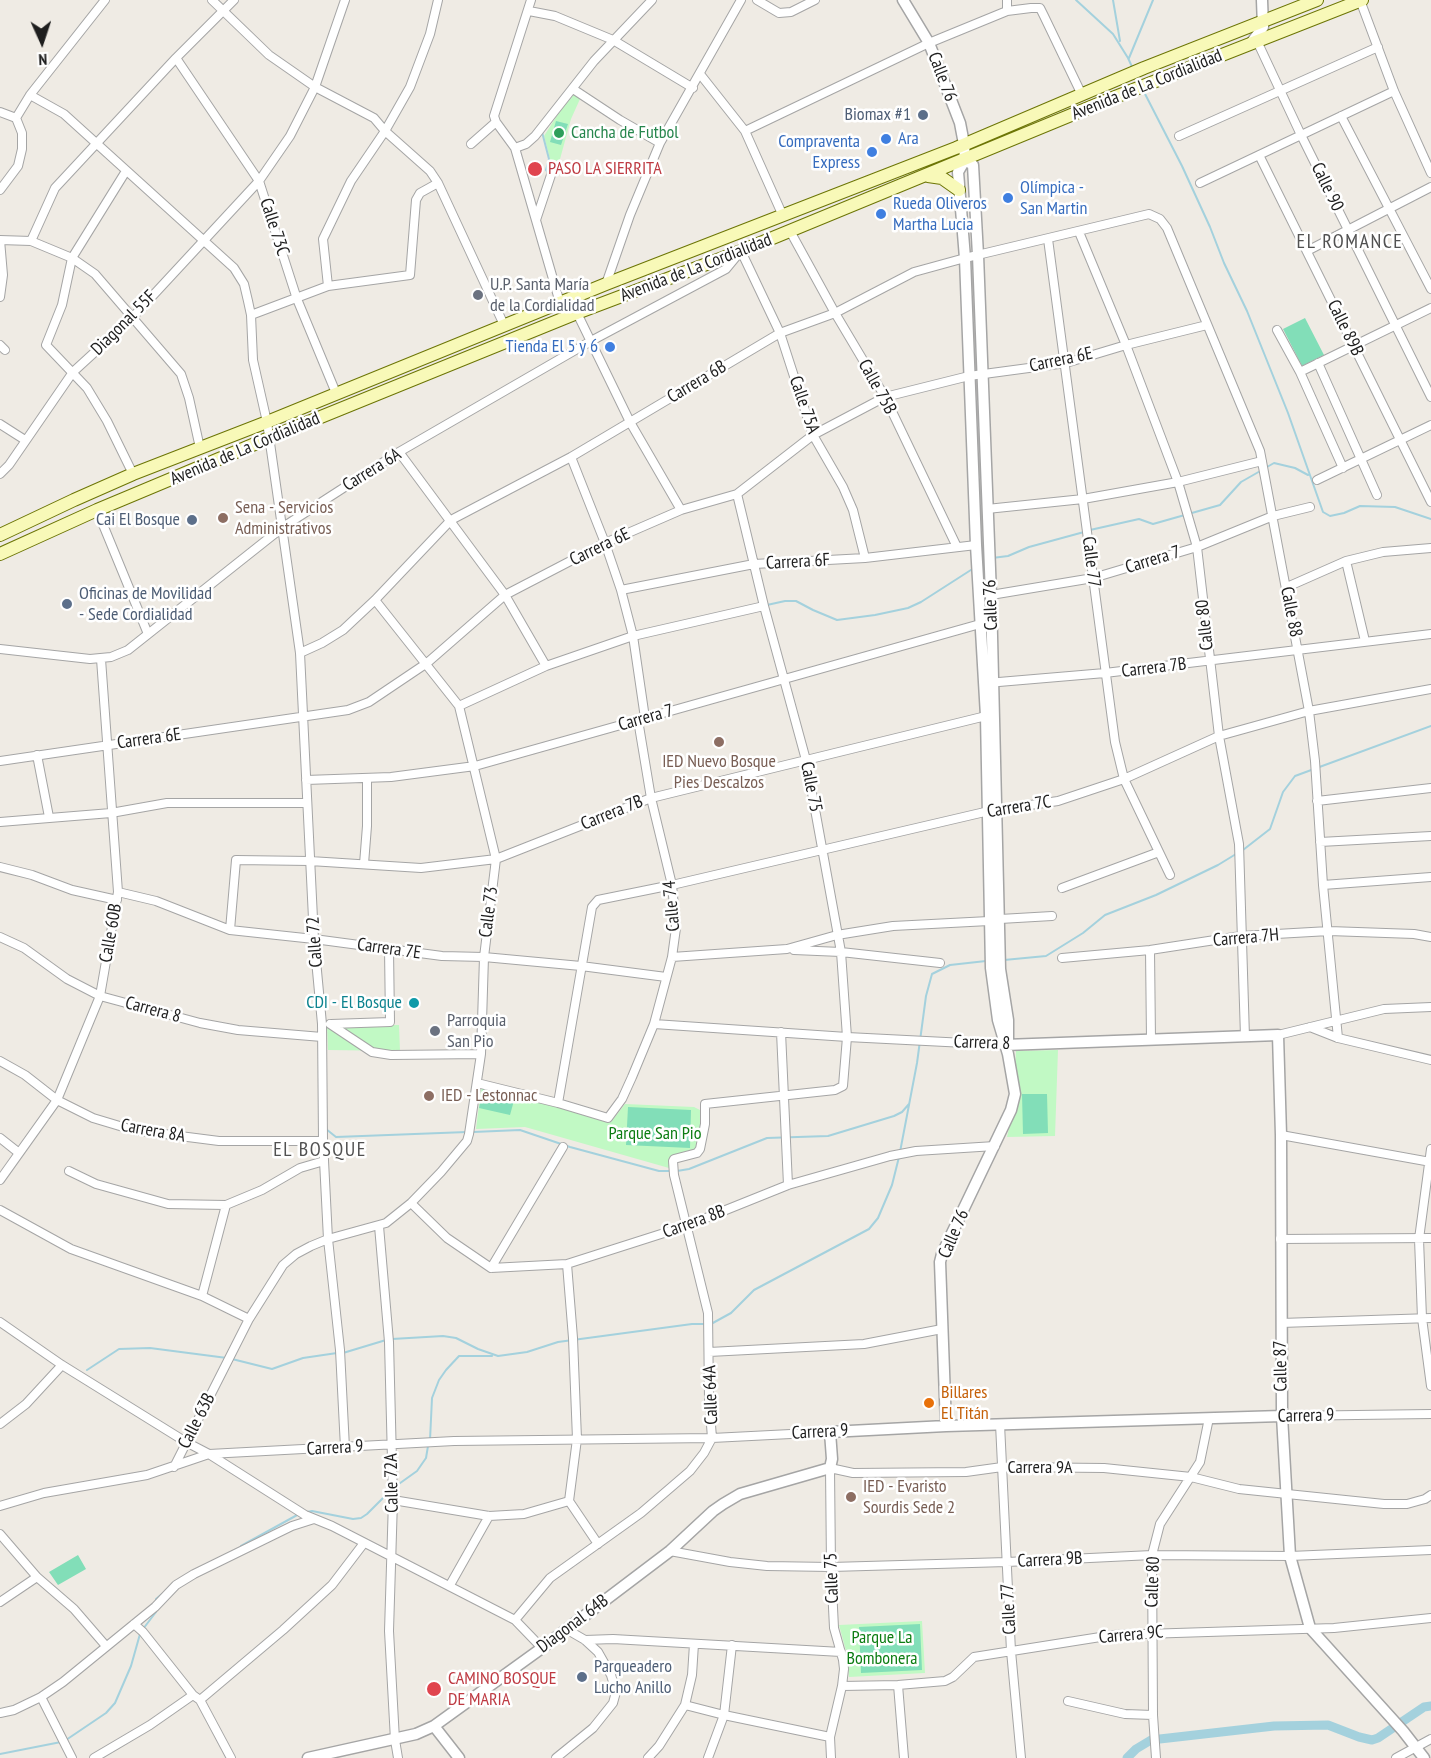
<!DOCTYPE html>
<html>
<head>
<meta charset="utf-8">
<style>
  body { margin:0 }
  #map { position:relative; width:1431px; height:1758px; overflow:hidden; background:#efebe4; font-family:"PT Sans Narrow",sans-serif }
  canvas { display:block }
  .north { position:absolute; left:12px; top:12px; width:60px; height:60px; -webkit-text-stroke:4px #fff; paint-order:stroke; rotate:177deg; font-size:16px; font-weight:700; line-height:24px; text-align:center; color:#1e1e1e }
  .north::after { content:''; display:block; margin:auto; width:21px; height:27px; background:#1e1e1e; clip-path:polygon(50% 0,100% 100%,50% 72%,0 100%) }
</style>
</head>
<body>
<div id="map">
<canvas width="1431" height="1758"></canvas>
<div class="north">N</div>
</div>
<script>
const ctx = document.querySelector('canvas').getContext('2d');
ctx.lineJoin = 'round';
function paint(path, color) { ctx.fillStyle = color; ctx.fill(path, 'evenodd'); }
const shape = rows => new Path2D(rows.map(r => 'M' + r).join(''));
function stroke(path, color, width, dash) { ctx.strokeStyle = color; ctx.lineWidth = width; ctx.lineCap = dash ? 'butt' : 'round'; ctx.setLineDash(dash || []); ctx.stroke(path); }
function drawText(font, color, halo, rows, align = 'center') {
  ctx.font = font + ' "PT Sans Narrow",sans-serif'; ctx.lineWidth = 5; ctx.setLineDash([]); ctx.textBaseline = 'middle'; ctx.strokeStyle = halo; ctx.fillStyle = color; for (const [text, x, y, turn = 0] of rows) {
    ctx.save(); ctx.translate(x, y); ctx.rotate((+turn || 0) * Math.PI / 180); ctx.textAlign = isNaN(turn) ? turn : align; if (halo) ctx.strokeText(text, 0, 0); ctx.fillText(text, 0, 0); ctx.restore();
  }
}
paint(shape([
  [574,94,580,99,571,119,557,170,549,167,550,159,544,136,558,114],
  [399,1025,400,1051,328,1050,327,1026],
  [1058,1050,1055,1136,1007,1137,1013,1111,1016,1051],
  [481,1088,558,1105,611,1122,625,1104,694,1107,700,1110,700,1142,695,1149,674,1157,669,1168,525,1127,476,1129],
  [922,1621,925,1673,849,1677,846,1651,839,1625]
]), '#c1f9c4');
paint(shape([
  [556,121,568,124,561,145,550,142],
  [1305,318,1324,355,1302,366,1283,329],
  [483,1089,515,1097,510,1115,479,1108],
  [1022,1094,1047,1094,1048,1133,1023,1134],
  [628,1107,691,1110,690,1148,626,1145],
  [78,1555,86,1569,58,1585,49,1572],
  [920,1624,922,1670,861,1673,859,1627]
]), '#82deb8');
stroke(shape([
  [1076,0,1113,34,1128,58,1133,69],
  [1113,0,1120,41],
  [1129,58,1153,0],
  [1143,90,1182,166,1210,227,1224,263,1247,311,1288,413,1323,512,1330,516,1344,513,1360,506,1395,507,1431,519],
  [542,132,549,159,546,170,548,173],
  [1267,467,1274,463,1295,468,1308,475],
  [1090,530,1139,519,1153,524,1220,505,1241,482,1262,470],
  [992,558,1008,556,1029,547,1084,532],
  [767,605,785,601,796,601,813,610,837,620,875,615,908,608,921,602,974,568],
  [1243,850,1270,829,1283,792,1295,776,1431,726],
  [1004,960,1046,956,1083,933,1105,915,1156,895,1218,865,1236,854],
  [326,1129,336,1137,467,1132],
  [473,1132,520,1130,570,1147,659,1171,671,1171],
  [900,1152,917,1063,926,996,932,974,950,965,986,961],
  [677,1171,689,1169,767,1138,828,1136,894,1116,902,1112,909,1104],
  [711,1324,731,1313,754,1290,869,1229,878,1218,892,1185,899,1157],
  [392,1339,443,1336,456,1338,478,1349,498,1356,527,1352,558,1342,692,1324,706,1324],
  [343,1353,386,1340],
  [232,1359,272,1369,303,1358,337,1353],
  [87,1370,119,1349,150,1348,227,1358],
  [430,1440,432,1398,439,1380,446,1370,459,1356,492,1356],
  [396,1486,417,1471,426,1458,428,1446],
  [307,1512,312,1511,353,1519,361,1518,367,1514,389,1492],
  [241,1546,299,1514],
  [156,1603,156,1599,162,1594],
  [143,1629,156,1612],
  [66,1740,106,1713,115,1703,131,1666,140,1634],
  [0,1754,61,1742]
]), '#a4d1dd', 2);
stroke(shape([
  [1127,1758,1136,1749,1151,1740,1274,1726,1328,1725,1359,1737,1372,1740,1378,1738,1424,1707,1431,1706]
]), '#a4d1dd', 9);
const minor = shape([
  [212,0,269,55,315,87,374,118,385,131,430,171,438,183,504,325],
  [531,0,494,116,496,122,515,148,560,303],
  [757,0,779,13,791,12,815,0],
  [1360,0,1394,91,1431,173],
  [529,11,555,16,613,40,693,88],
  [1007,11,1007,0],
  [1257,41,1301,135,1431,397],
  [176,58,259,181,297,299,336,393],
  [700,74,745,131,783,216],
  [573,89,620,120,660,143],
  [30,95,64,114,234,268,244,284,248,301,251,315,253,360,267,422,300,653,314,939,322,1024,323,1141,328,1239,340,1350,345,1448],
  [0,112,16,118],
  [1341,116,1431,289],
  [16,118,30,95,105,0],
  [745,131,929,43,1007,11,1031,8,1040,8,1044,16,1082,95],
  [1179,136,1378,47],
  [471,144,496,122],
  [515,148,526,144,535,136,594,61,652,0],
  [1259,155,1431,502],
  [126,171,72,258,62,305,46,345,87,388,107,421,133,474],
  [1200,183,1394,91],
  [0,190,18,166,22,149,22,133,16,118],
  [536,220,552,172],
  [790,231,835,313,885,397,957,547],
  [1079,232,1126,345,1178,482,1197,547,1219,736,1239,844,1245,1037],
  [1048,239,1115,742,1124,779,1170,875],
  [31,241,55,188,176,58,234,0],
  [741,251,780,333,813,435,843,487,853,510,865,558],
  [1307,251,1431,187],
  [606,284,630,215,660,143,741,0],
  [328,286,323,239,351,181,385,131,410,87,430,34,438,0],
  [0,297,3,275,0,240,31,241,72,258,95,274,181,374,189,398,200,448],
  [577,313,630,422,681,510],
  [251,315,328,286,410,275,416,200,420,193,438,183],
  [1277,330,1300,372,1343,468],
  [0,345,5,350],
  [1318,363,1377,495],
  [1300,372,1431,308],
  [0,424,25,440],
  [399,452,505,595,546,666],
  [571,457,605,543,621,590,633,636,645,718],
  [0,474,9,465,73,372,132,318,259,181,290,136,315,87,345,0],
  [1317,480,1431,425],
  [987,509,1083,499,1178,482,1262,461],
  [97,510,148,634],
  [1346,561,1365,641],
  [1287,587,1346,561,1383,552,1431,548],
  [621,590,754,564,865,558,976,545],
  [991,595,1093,578,1197,547,1273,516,1310,507],
  [0,649,90,659,111,657,128,650,283,527,399,452,591,341,726,269,740,252],
  [300,653,322,643,343,630,375,600,451,520,571,457,780,333,835,313,914,272,965,258,1149,214,1160,219,1167,228,1260,451,1309,711,1315,761,1323,885,1338,1038],
  [987,683,1105,673,1431,634],
  [459,706,546,666,633,636,764,606],
  [37,755,49,817],
  [0,761,348,710,369,702,427,663,505,595,605,543,681,510,737,494,813,435,885,397,969,376,1066,363,1126,345,1207,325],
  [306,780,391,777,475,766,980,624],
  [1317,801,1431,788],
  [0,822,111,813,167,803,306,803],
  [1320,842,1431,836],
  [364,864,367,826,367,778],
  [0,867,32,875,72,890,117,900],
  [1323,885,1431,877],
  [1062,888,1159,852],
  [118,892,156,901,230,930,314,939,442,956,484,957,581,966,666,977],
  [1000,919,1052,916],
  [230,930,236,860,310,861,421,868,496,859,651,798,986,716],
  [0,937,24,948,67,979,100,996,200,1023,238,1030,322,1037],
  [794,950,841,952,940,963],
  [1150,950,1151,1040],
  [672,957,787,949,837,935,893,926,989,921],
  [1062,958,1150,950,1241,936,1329,931,1414,934,1431,937],
  [330,1024,372,1052,391,1055,481,1054],
  [331,1024,390,1022,389,949],
  [654,1024,847,1037,1005,1045],
  [1310,1027,1338,1038,1431,1060],
  [781,1032,788,1185],
  [1278,1035,1384,1009,1431,1007],
  [0,1061,25,1075,57,1100,93,1118,133,1130,219,1141,323,1141],
  [477,1083,558,1103,608,1118,622,1099,632,1077,654,1024,672,957,676,928,672,885,651,798,638,720],
  [558,1103,592,907,598,900,672,885,989,811,1058,801,1124,779,1219,736,1309,711,1431,689],
  [1281,1135,1431,1162],
  [0,1138,19,1153],
  [1431,1149,1419,1239,1422,1318,1431,1386],
  [69,1171,96,1184,168,1204,226,1205,262,1190,300,1168,324,1161],
  [0,1180,57,1100,100,996,118,892,101,659],
  [411,1203,447,1238,491,1268,567,1264,686,1226,788,1185,890,1156,916,1151,995,1146],
  [0,1210,71,1249,202,1296,249,1319],
  [379,1226,389,1342,393,1500,389,1631,395,1740,398,1758],
  [1280,1239,1431,1238],
  [567,1264,573,1338,577,1439,569,1501,598,1544],
  [491,1268,563,1147],
  [202,1296,226,1205],
  [0,1322,62,1365,186,1442,209,1454,305,1515,332,1526,515,1620,542,1648],
  [1281,1323,1431,1318],
  [709,1352,864,1344,942,1329],
  [1282,1416,1431,1414],
  [0,1424,26,1404,62,1365],
  [1000,1424,1011,1651,1021,1758],
  [174,1467,249,1319,283,1265,296,1254,311,1246,328,1239,386,1223,411,1203,441,1172,467,1141,469,1134,481,1054,484,957,496,859,459,706,375,600],
  [393,1500,489,1516,524,1514,569,1501],
  [0,1506,44,1493,147,1475,209,1454,454,1441,712,1438,830,1432],
  [0,1534,37,1577,74,1609,106,1646],
  [670,1551,730,1562,767,1566,831,1567,1007,1562,1152,1555,1290,1556,1431,1550],
  [450,1585,489,1516],
  [0,1602,37,1577],
  [515,1620,550,1578,641,1513,690,1471,704,1453,712,1438,709,1399,708,1313,674,1175,673,1161,674,1159,697,1153,700,1149,705,1124,705,1104,835,1090,843,1086,847,1037,841,952,806,760,764,606,737,494],
  [134,1624,143,1632,193,1695,200,1700,231,1758],
  [585,1640,613,1639,841,1652],
  [898,1685,904,1758],
  [842,1686,898,1685,945,1681,953,1677,974,1657,1113,1635,1334,1628,1431,1618],
  [41,1697,72,1758],
  [200,1700,283,1630,332,1585,364,1543],
  [1068,1701,1125,1714,1153,1715],
  [685,1705,724,1715,830,1737],
  [0,1713,14,1710,41,1697,63,1682,155,1607,176,1585,194,1574,292,1526,314,1519],
  [94,1758,150,1725,193,1695],
  [556,1758,593,1728,613,1703,616,1692,611,1675,598,1652,585,1640,566,1629],
  [648,1758,659,1746,685,1705,692,1675,694,1644],
  [708,1758,724,1715,732,1645],
  [831,1758,830,1737,842,1686,844,1669,843,1660,834,1628,831,1567,830,1468,853,1473,966,1472,1002,1467,1104,1468,1191,1477,1239,1489,1384,1504,1407,1504,1425,1499,1431,1495],
  [1156,1758,1153,1715,1152,1555,1160,1524,1200,1462,1209,1418],
  [1396,1758,1431,1739]
]);
const tertiary = shape([
  [903,0,929,43,960,123,964,144,965,160,958,172,965,258,976,545,986,716,991,968,998,1020,1008,1054,1015,1094,1011,1110,942,1254,940,1262,946,1426],
  [1252,42,1263,27,1262,0],
  [965,160,973,165,978,255,991,595,1000,969,1008,1020,1008,1042],
  [1005,1045,1278,1035,1281,1135,1282,1416,1290,1556,1310,1628,1403,1731,1424,1758],
  [434,1726,459,1758],
  [308,1758,416,1734,434,1726,542,1648,670,1551,713,1511,723,1504,740,1494,830,1468,832,1459,830,1432,946,1426,1282,1416]
]);
const secondary = shape([
  [928,176,942,178,959,190],
  [0,535,74,500,133,474,267,422,606,284,956,148,1144,68,1317,0],
  [0,554,97,510,269,438,577,313,741,251,1110,99,1362,0]
]);
stroke(minor, '#a5a5a5', 10);
stroke(tertiary, '#a5a5a5', 13);
stroke(secondary, '#6c7505', 14);
stroke(minor, '#fff', 8);
stroke(tertiary, '#fff', 10);
stroke(secondary, '#f8f9b8', 12);
for (const [x, y, r, color] of [
  [923,115,6,"#5c6f8a"],
  [559,133,6,"#2e9e5b"],
  [886,139,6,"#3f7fe0"],
  [872,152,6,"#3f7fe0"],
  [535,169,8,"#e0444e"],
  [1008,198,6,"#3f7fe0"],
  [881,214,6,"#3f7fe0"],
  [478,295,6,"#6b7280"],
  [610,347,6,"#3f7fe0"],
  [223,518,6,"#8d6e63"],
  [192,520,6,"#5c6f8a"],
  [67,604,6,"#5c6f8a"],
  [719,742,6,"#8d6e63"],
  [414,1003,6,"#0f9aa8"],
  [435,1031,6,"#6b7280"],
  [429,1096,6,"#8d6e63"],
  [929,1403,6,"#e8710a"],
  [851,1497,6,"#8d6e63"],
  [582,1677,6,"#5c6f8a"],
  [434,1689,8,"#e0444e"]
]) { const dot = new Path2D(); dot.arc(x, y, r, 0, 2 * Math.PI); ctx.fillStyle = color; ctx.fill(dot); stroke(dot, '#fff', 2); }
drawText('18px', '#1e1e1e', '#fff', [
  ["Calle 76",942,77,69],
  ["Avenida de La Cordialidad",1147,85,-22],
  ["Calle 90",1327,187,64],
  ["Calle 73C",274,227,72],
  ["Avenida de La Cordialidad",696,268,-21],
  ["Diagonal 55F",124,323,-45],
  ["Calle 89B",1345,328,64],
  ["Carrera 6E",1061,360,-12],
  ["Carrera 6B",697,382,-31],
  ["Calle 75B",877,387,61],
  ["Calle 75A",804,405,71],
  ["Avenida de La Cordialidad",245,449,-23],
  ["Carrera 6A",372,470,-32],
  ["Carrera 6E",600,547,-26],
  ["Carrera 7",1153,560,-17],
  ["Carrera 6F",798,562,-3],
  ["Calle 77",1091,562,83],
  ["Calle 76",991,605,-92],
  ["Calle 88",1291,612,79],
  ["Calle 80",1205,625,-96],
  ["Carrera 7B",1154,668,-7],
  ["Carrera 7",646,718,-16],
  ["Carrera 6E",149,739,-8],
  ["Calle 75",811,787,79],
  ["Carrera 7C",1019,807,-9],
  ["Carrera 7B",612,813,-22],
  ["Calle 74",672,906,-95],
  ["Calle 73",489,912,-83],
  ["Calle 60B",111,933,-80],
  ["Carrera 7H",1246,938,-5],
  ["Calle 72",315,942,-94],
  ["Carrera 7E",389,949,8],
  ["Carrera 8",153,1010,15],
  ["Carrera 8",982,1043,2],
  ["Carrera 8A",153,1131,10],
  ["Carrera 8B",694,1222,-20],
  ["Calle 76",954,1234,-67],
  ["Calle 87",1281,1366,-91],
  ["Calle 64A",711,1395,-92],
  ["Carrera 9",1306,1416,-1],
  ["Calle 63B",197,1421,-63],
  ["Carrera 9",820,1432,-3],
  ["Carrera 9",335,1448,-3],
  ["Carrera 9A",1040,1468],
  ["Calle 72A",392,1483,-91],
  ["Carrera 9B",1050,1560,-3],
  ["Calle 75",832,1578,-92],
  ["Calle 80",1153,1582,-88],
  ["Calle 77",1009,1609,-93],
  ["Diagonal 64B",573,1624,-37],
  ["Carrera 9C",1131,1635,-5]
]);
drawText('18px', '#4e5e75', '#fff', [
  ["Biomax #1",911,115],
  ["Cai El Bosque",180,520],
  ["Oficinas de Movilidad",79,594,"left"],
  ["- Sede Cordialidad",79,615,"left"],
  ["Parqueadero",594,1667,"left"],
  ["Lucho Anillo",594,1688,"left"]
], 'right');
drawText('18px', '#27864d', '#fff', [
  ["Cancha de Futbol",571,133]
], 'left');
drawText('18px', '#366cbe', '#fff', [
  ["Ara",898,139],
  ["Compraventa",860,142,"right"],
  ["Express",860,163,"right"],
  ["Olímpica -",1020,188],
  ["San Martin",1020,209],
  ["Rueda Oliveros",893,204],
  ["Martha Lucia",893,225],
  ["Tienda El 5 y 6",598,347,"right"]
], 'left');
drawText('18px', '#be3a42', '#fff', [
  ["PASO LA SIERRITA",548,169],
  ["CAMINO BOSQUE",448,1679],
  ["DE MARIA",448,1700]
], 'left');
drawText('18px', '#5b616d', '#fff', [
  ["U.P. Santa María",490,285],
  ["de la Cordialidad",490,306],
  ["Parroquia",447,1021],
  ["San Pio",447,1042]
], 'left');
drawText('18px', '#785e54', '#fff', [
  ["Sena - Servicios",235,508],
  ["Administrativos",235,529],
  ["IED Nuevo Bosque",719,762,"center"],
  ["Pies Descalzos",719,783,"center"],
  ["IED - Lestonnac",441,1096],
  ["IED - Evaristo",863,1487],
  ["Sourdis Sede 2",863,1508]
], 'left');
drawText('18px', '#0d838f', '#fff', [
  ["CDI - El Bosque",402,1003]
], 'right');
drawText('18px', '#0c7d12', '#fff', [
  ["Parque San Pio",655,1134],
  ["Parque La",882,1638],
  ["Bombonera",882,1659]
]);
drawText('18px', '#c56008', '#fff', [
  ["Billares",941,1393],
  ["El Titán",941,1414]
], 'left');
ctx.letterSpacing = '1.5px';
drawText('20px', '#515151', '#fff', [
  ["EL ROMANCE",1350,242],
  ["EL BOSQUE",320,1150]
]);
ctx.letterSpacing = '0px';
</script>
</body>
</html>
